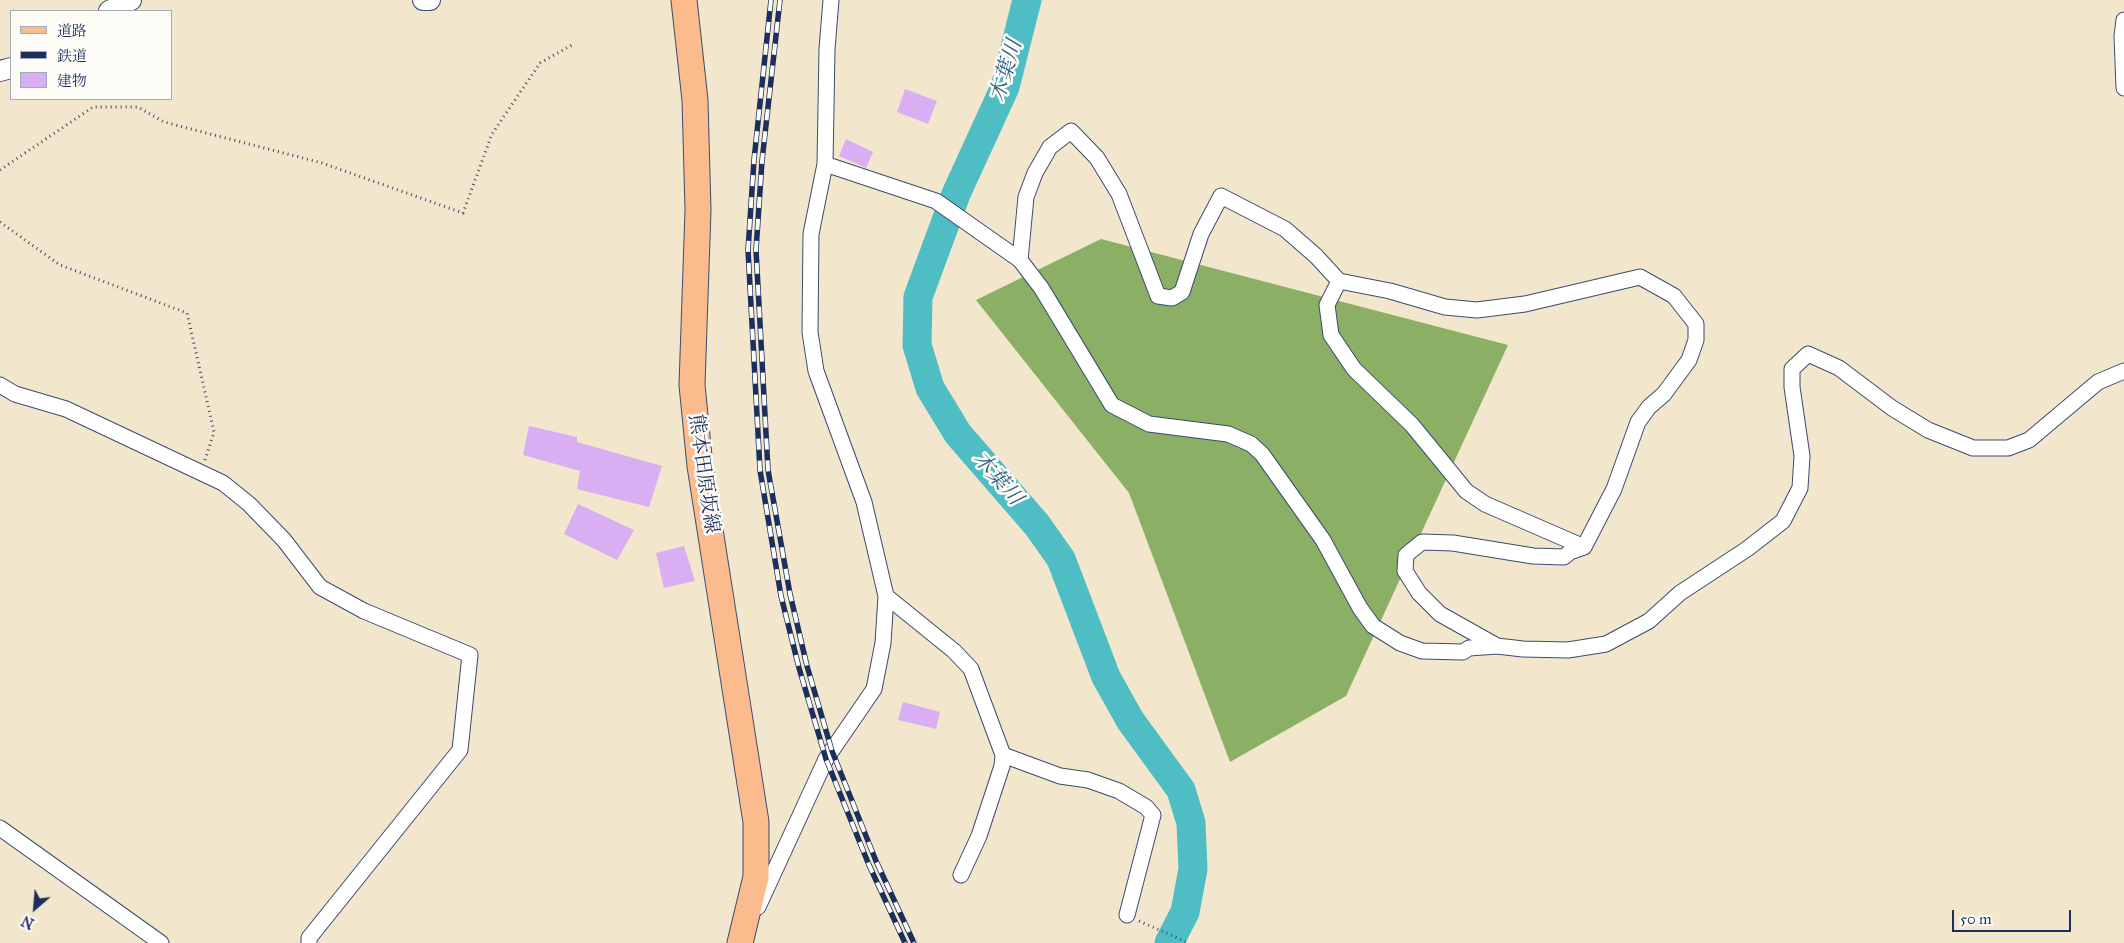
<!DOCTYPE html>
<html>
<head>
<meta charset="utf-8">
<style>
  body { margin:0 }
  #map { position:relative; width:2124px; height:943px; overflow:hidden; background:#f2e7cd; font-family:"IM FELL Great Primer","Noto Serif JP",serif }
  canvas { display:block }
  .legend { position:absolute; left:10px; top:10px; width:162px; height:90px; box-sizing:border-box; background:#fdfcf7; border:1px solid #a3aaba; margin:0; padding:6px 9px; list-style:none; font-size:15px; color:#1b2f5e }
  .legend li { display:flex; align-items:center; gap:10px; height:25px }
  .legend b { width:25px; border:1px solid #a3aaba }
  .north { position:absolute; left:10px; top:883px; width:50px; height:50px; -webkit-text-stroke:4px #fdfcf7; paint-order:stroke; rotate:207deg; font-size:14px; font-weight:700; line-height:20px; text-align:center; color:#1b2f5e }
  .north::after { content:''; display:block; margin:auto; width:18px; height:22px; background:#1b2f5e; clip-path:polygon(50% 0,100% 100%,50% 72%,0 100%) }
  .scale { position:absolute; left:1952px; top:910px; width:119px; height:22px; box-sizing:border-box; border:2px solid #1b2f5e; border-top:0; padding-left:6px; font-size:15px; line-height:18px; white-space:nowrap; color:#1b2f5e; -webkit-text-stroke:4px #fdfcf7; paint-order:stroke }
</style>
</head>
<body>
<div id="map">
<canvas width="2124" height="943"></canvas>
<ul class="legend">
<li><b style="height:6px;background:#fbbb8c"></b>道路</li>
<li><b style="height:6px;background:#1b2f5e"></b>鉄道</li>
<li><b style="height:14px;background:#daaef2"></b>建物</li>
</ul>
<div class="north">N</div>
<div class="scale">50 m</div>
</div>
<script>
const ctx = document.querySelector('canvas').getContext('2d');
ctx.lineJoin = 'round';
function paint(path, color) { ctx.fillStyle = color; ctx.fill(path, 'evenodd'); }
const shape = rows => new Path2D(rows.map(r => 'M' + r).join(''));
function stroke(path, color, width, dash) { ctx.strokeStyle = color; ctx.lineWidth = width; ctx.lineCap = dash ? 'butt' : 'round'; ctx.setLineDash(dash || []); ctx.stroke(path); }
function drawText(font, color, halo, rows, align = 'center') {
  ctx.font = font + ' "IM FELL Great Primer","Noto Serif JP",serif'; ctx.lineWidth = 5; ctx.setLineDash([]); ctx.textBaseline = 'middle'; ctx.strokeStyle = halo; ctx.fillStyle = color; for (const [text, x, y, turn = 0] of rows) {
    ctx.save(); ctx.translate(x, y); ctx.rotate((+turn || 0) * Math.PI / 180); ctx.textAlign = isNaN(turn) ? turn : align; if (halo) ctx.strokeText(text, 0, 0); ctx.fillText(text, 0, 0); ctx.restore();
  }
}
paint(shape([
  [1101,239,1508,345,1346,696,1230,762,1129,493,976,300]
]), '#8baf64');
stroke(shape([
  [1027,0,1005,87,956,194,918,297,917,345,930,388,958,434,1037,525,1061,559,1106,677,1130,720,1181,790,1191,823,1193,869,1185,912,1169,943]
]), '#4ebdc4', 29);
paint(shape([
  [905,89,937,101,928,124,897,112],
  [846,139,873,152,866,168,839,156],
  [529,426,577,437,577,442,662,466,649,507,577,489,580,471,523,455],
  [578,504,634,530,617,560,564,534],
  [684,546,695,581,664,588,656,553],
  [903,702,940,712,936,729,898,720]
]), '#daaef2');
const minor = shape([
  [2124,20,2122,36,2124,88],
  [825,164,936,201,1020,260,1042,289,1112,405,1149,424,1228,434,1251,444,1262,454,1323,540,1360,608,1373,626,1400,643,1422,651,1463,652,1469,648,1497,646,1523,649,1568,650,1606,644,1649,621,1680,593,1747,549,1783,521,1800,488,1802,456,1792,387,1792,369,1808,354,1839,368,1892,408,1928,430,1973,448,2008,448,2029,440,2098,382,2124,371],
  [1020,260,1026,197,1035,173,1050,147,1071,131,1097,158,1119,194,1158,296,1172,298,1182,292,1201,234,1221,196,1285,229,1316,256,1339,281,1390,291,1445,307,1477,310,1525,304,1640,277,1674,296,1696,324,1696,340,1689,360,1664,394,1649,407,1638,422,1614,489,1584,547,1570,552,1564,557,1533,556,1453,543,1422,542,1406,555,1405,571,1419,593,1440,614,1497,646],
  [1339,281,1327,305,1331,335,1354,369,1412,425,1466,491,1485,504,1584,547],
  [0,385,15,394,66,409,223,483,249,504,284,540,320,587,364,611,470,655,460,750,309,938,309,943],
  [886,596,954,651,971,669,1003,755,1002,766,979,836,961,875],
  [1003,755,1060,776,1088,780,1119,791,1146,807,1153,815,1127,915],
  [0,828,161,943],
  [758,907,826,759,874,689,883,643,886,596,864,502,816,371,810,332,811,234,825,164,827,49,831,0]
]);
const tertiary = shape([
  [423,0,430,0],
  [109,11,131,0],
  [0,71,11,68]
]);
const primary = shape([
  [684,0,695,100,698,210,692,385,700,466,756,822,756,877,740,943]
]);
stroke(minor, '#3b4b6f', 17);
stroke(tertiary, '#3b4b6f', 22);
stroke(primary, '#3b4b6f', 27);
stroke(shape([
  [0,170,93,107,138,107,164,122,322,163,463,213,492,134,540,63,572,45],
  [0,222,60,265,187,313,214,432,205,460],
  [1139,921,1189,943]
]), '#3b4b6f', 3, [1, 4]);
stroke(minor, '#fff', 15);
stroke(tertiary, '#fff', 20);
stroke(primary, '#fbbb8c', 25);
const rail = shape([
  [771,0,754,160,748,250,760,470,781,596,799,668,826,759,869,865,905,943],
  [780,0,762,161,756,250,768,470,790,594,807,666,832,751,876,861,914,943]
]);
stroke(rail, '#1b2f5e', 5.5);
stroke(rail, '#fdfcf7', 4, [11]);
drawText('20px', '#1b2f5e', '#fdfcf7', [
  ["熊本田原坂線",703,474,82]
]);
drawText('italic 21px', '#2d6182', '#fdfcf7', [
  ["木葉川",1007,71,-73],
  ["木葉川",997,479,49]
]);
</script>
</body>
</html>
